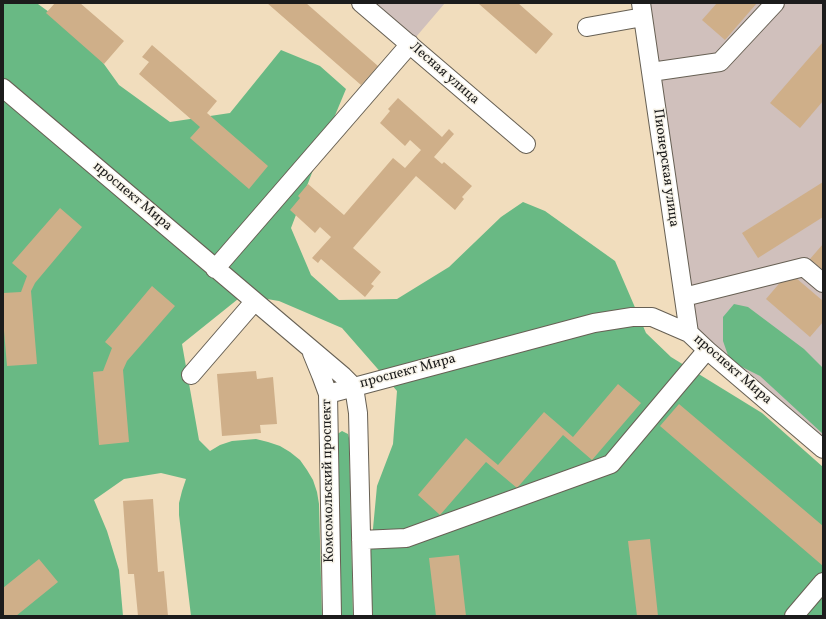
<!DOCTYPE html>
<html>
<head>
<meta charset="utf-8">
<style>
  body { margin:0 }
  #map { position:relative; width:826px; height:619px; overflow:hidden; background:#f1ddbd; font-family:Vollkorn,serif }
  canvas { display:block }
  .frame { position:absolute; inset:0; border:4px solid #1c1c1c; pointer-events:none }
</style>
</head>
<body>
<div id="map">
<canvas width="826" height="619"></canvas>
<div class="frame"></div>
</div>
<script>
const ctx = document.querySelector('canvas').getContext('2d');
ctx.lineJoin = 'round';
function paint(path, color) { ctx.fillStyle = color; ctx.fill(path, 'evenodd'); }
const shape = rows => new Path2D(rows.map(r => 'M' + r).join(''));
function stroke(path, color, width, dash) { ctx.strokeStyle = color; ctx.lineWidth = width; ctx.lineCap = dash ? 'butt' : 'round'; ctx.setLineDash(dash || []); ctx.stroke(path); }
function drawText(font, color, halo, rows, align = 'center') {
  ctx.font = font + ' Vollkorn,serif'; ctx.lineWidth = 3; ctx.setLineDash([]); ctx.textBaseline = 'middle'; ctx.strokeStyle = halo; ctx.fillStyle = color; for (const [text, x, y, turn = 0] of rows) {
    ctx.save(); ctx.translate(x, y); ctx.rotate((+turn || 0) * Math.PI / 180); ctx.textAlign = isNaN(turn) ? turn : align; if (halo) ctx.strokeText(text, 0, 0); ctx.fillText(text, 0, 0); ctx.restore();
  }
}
paint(shape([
  [361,3,445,3,410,44],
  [641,3,823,3,823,449,689,333]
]), '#d0c0bc');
paint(shape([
  [3,3,35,3,38,4,86,39,119,85,170,122,230,113,281,50,320,66,346,89,321,149,291,228,311,275,339,300,397,299,449,267,501,217,523,202,545,211,615,261,646,333,671,357,762,413,823,467,823,616,373,616,369,571,377,486,393,444,397,391,342,328,279,301,243,295,182,344,199,440,210,451,220,445,232,441,256,439,268,442,280,446,290,452,300,460,307,470,313,480,317,492,319,504,322,616,191,616,179,515,179,503,182,491,186,479,161,473,124,479,94,500,107,531,119,570,123,616,3,616],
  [734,304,748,307,804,349,823,368,823,434,760,376,730,361,723,341,723,317],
  [342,431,348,434,349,438,353,616,340,616,336,435]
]), '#69b984');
paint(shape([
  [55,3,80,3,124,41,104,64,46,13],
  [267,3,306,3,378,66,361,85],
  [480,3,518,3,553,34,536,54,479,4],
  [717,3,757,3,725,40,702,20],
  [823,42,823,101,800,128,770,103],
  [152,45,217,101,207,113,268,166,249,189,190,138,200,127,139,74,149,62,142,57],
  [398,98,442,137,449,129,454,134,434,157,442,164,444,162,472,186,462,197,464,199,455,210,416,176,353,248,381,272,371,284,374,286,365,297,321,259,318,263,312,258,331,237,320,227,315,233,290,210,300,198,298,196,308,184,344,215,393,158,405,168,421,150,410,140,405,146,380,123,390,111,388,109],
  [823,182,823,217,758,258,742,233],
  [60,208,82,227,35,283,31,291,37,364,7,366,3,319,3,293,21,292,27,276,12,263],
  [823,244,823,270,810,259],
  [789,272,823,301,823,322,810,337,766,299],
  [152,286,175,306,127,361,123,370,129,442,99,445,93,372,103,371,112,348,105,342],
  [256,371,257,379,273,377,277,424,260,425,261,433,222,436,217,374],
  [618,384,641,403,592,460,563,435,517,488,486,462,440,515,418,495,466,438,498,465,544,412,573,437],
  [679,404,823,526,823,566,660,426],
  [153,499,158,572,164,571,168,616,138,616,134,574,128,574,123,501],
  [650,539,658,616,637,616,628,541],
  [459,555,466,616,436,616,429,558],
  [39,559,58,582,16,616,3,616,3,588]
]), '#cfaf89');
const minor = shape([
  [361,3,526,144],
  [641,3,689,333],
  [587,27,643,17],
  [651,72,720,62,775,3],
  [3,88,343,376,354,387],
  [215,269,410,44],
  [684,297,804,267,823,283],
  [312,353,321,375,328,394,332,616],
  [191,375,254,302],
  [354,387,358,413,363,616],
  [328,394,594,323,632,317,652,317,689,333,707,350,823,449],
  [361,540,406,538,611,464,707,350],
  [794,616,823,582]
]);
stroke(minor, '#676054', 20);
stroke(minor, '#fff', 18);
drawText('14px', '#1c1c1c', '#f7f3e8', [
  ["Лесная улица",444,74,41],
  ["Пионерская улица",665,168,82],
  ["проспект Мира",132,197,40],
  ["проспект Мира",732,370,41],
  ["проспект Мира",408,372,-15],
  ["Комсомольский проспект",329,481,-91]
]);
</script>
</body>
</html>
